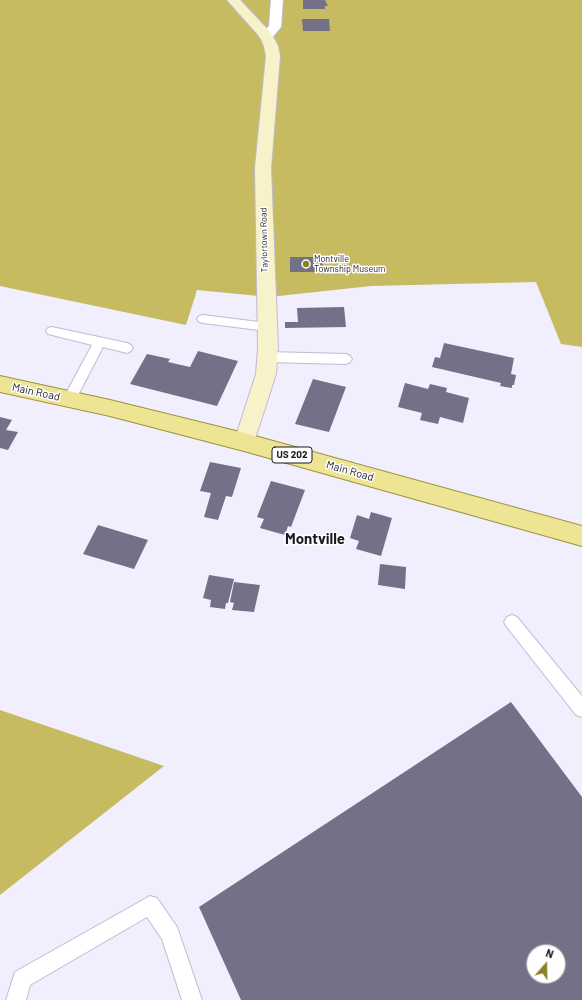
<!DOCTYPE html>
<html>
<head>
<meta charset="utf-8">
<style>
  body { margin:0 }
  #map { position:relative; width:582px; height:1000px; overflow:hidden; background:#f1eefd; font-family:Barlow,sans-serif }
  canvas { display:block }
  .north { position:absolute; left:526px; top:944px; width:40px; height:40px; box-sizing:border-box; background:#fff; border:1px solid #a4a3a7; border-radius:50%; rotate:20deg; font-size:11px; font-weight:700; line-height:16px; text-align:center; color:#1b1a23 }
  .north::after { content:''; display:block; margin:auto; width:14px; height:18px; background:#8b8128; clip-path:polygon(50% 0,100% 100%,50% 72%,0 100%) }
</style>
</head>
<body>
<div id="map">
<canvas width="582" height="1000"></canvas>
<div class="north">N</div>
</div>
<script>
const ctx = document.querySelector('canvas').getContext('2d');
ctx.lineJoin = 'round';
function paint(path, color) { ctx.fillStyle = color; ctx.fill(path, 'evenodd'); }
const shape = rows => new Path2D(rows.map(r => 'M' + r).join(''));
function stroke(path, color, width, dash) { ctx.strokeStyle = color; ctx.lineWidth = width; ctx.lineCap = dash ? 'butt' : 'round'; ctx.setLineDash(dash || []); ctx.stroke(path); }
function drawText(font, color, halo, rows, align = 'center') {
  ctx.font = font + ' Barlow,sans-serif'; ctx.lineWidth = 3; ctx.setLineDash([]); ctx.textBaseline = 'middle'; ctx.strokeStyle = halo; ctx.fillStyle = color; for (const [text, x, y, turn = 0] of rows) {
    ctx.save(); ctx.translate(x, y); ctx.rotate((+turn || 0) * Math.PI / 180); ctx.textAlign = isNaN(turn) ? turn : align; if (halo) ctx.strokeText(text, 0, 0); ctx.fillText(text, 0, 0); ctx.restore();
  }
}
paint(shape([
  [0,0,582,0,582,347,561,344,536,282,371,286,269,297,197,290,186,325,0,286],
  [0,710,164,766,0,895]
]), '#c6bb60');
paint(shape([
  [303,0,325,0,328,6,325,6,325,9,303,9],
  [302,19,329,19,330,31,303,31],
  [290,257,322,257,323,272,290,272],
  [344,307,346,327,285,328,285,322,298,322,297,308],
  [444,343,514,358,511,374,516,375,514,385,512,385,512,388,500,386,501,383,432,367,435,357,440,358],
  [198,351,238,361,217,406,130,384,147,354,170,359,168,362,190,367],
  [313,379,346,387,329,432,295,424],
  [405,383,428,389,430,384,447,388,446,392,469,398,463,423,440,417,438,424,420,420,422,413,398,407],
  [0,417,12,420,6,430,18,432,8,450,0,448],
  [210,462,241,468,232,497,226,496,218,520,204,517,211,493,200,491],
  [271,481,305,490,291,527,288,526,285,535,260,528,264,519,257,517],
  [371,512,392,518,381,556,356,549,359,541,350,538,357,515,369,519],
  [98,525,148,540,134,569,83,554],
  [380,564,406,567,405,589,378,585],
  [209,575,234,579,228,603,226,603,225,609,210,607,211,600,203,598],
  [234,582,260,585,254,612,232,610,234,603,230,602],
  [511,702,582,797,582,1000,241,1000,199,907],
  [534,952,558,952,558,976,534,976]
]), '#747087');
const lane = shape([
  [203,315,267,323,271,324,273,327,271,330,267,331,203,323,199,322,197,319,199,316,203,315],
  [52,327,127,343,131,345,133,348,131,351,127,353,103,347,74,403,69,404,64,403,63,399,92,345,48,334,46,331,48,328,52,327],
  [267,352,346,354,350,356,352,359,350,362,346,364,267,362,263,360,261,357,263,354,267,352],
  [512,615,517,617,582,696,582,717,576,715,507,627,504,622,507,617,512,615],
  [150,896,157,898,177,927,202,1000,182,1000,162,939,147,917,30,985,26,1000,6,1000,15,972,150,896]
]);
const street = shape([
  [271,0,283,0,281,27,271,39,266,40,261,39,259,36,269,26,271,0]
]);
const secondary = shape([
  [227,0,240,0,271,33,278,46,280,56,271,168,278,348,276,374,254,442,251,448,244,451,237,448,234,442,256,374,258,348,255,168,266,56,264,46,260,37,227,0]
]);
const primary = shape([
  [0,376,110,400,244,433,582,526,582,546,244,451,110,416,0,392,0,376]
]);
stroke(lane, '#bfbbd3', 2);
stroke(street, '#bfbbd3', 2);
stroke(secondary, '#bfbbd3', 2);
stroke(primary, '#9d923e', 2);
paint(lane, '#fff');
paint(street, '#fff');
paint(secondary, '#f7f2c9');
paint(primary, '#eee594');
for (const [x, y, r, color] of [
  [306,264,4,"#8b8128"]
]) { const dot = new Path2D(); dot.arc(x, y, r, 0, 2 * Math.PI); ctx.fillStyle = color; ctx.fill(dot); stroke(dot, '#fff', 1.5); }
drawText('9px', '#1b1a23', '#fff', [
  ["Taylortown Road",264,240,-91]
]);
drawText('9px', '#1b1a23', '#fff', [
  ["Montville",314,259],
  ["Township Museum",314,269]
], 'left');
for (const [x, y, w] of [
  [292,455,40]
]) { const box = new Path2D(); box.roundRect(x - w / 2, y - 8, w, 16, 3); ctx.fillStyle = '#fff'; ctx.fill(box); stroke(box, '#1b1a23', 1); }
drawText('bold 10px', '#1b1a23', null, [
  ["US 202",292,455]
]);
drawText('11px', '#1b1a23', '#fff', [
  ["Main Road",36,392,12],
  ["Main Road",350,471,16]
]);
drawText('bold 15px', '#1b1a23', '#fff', [
  ["Montville",315,539]
]);
</script>
</body>
</html>
